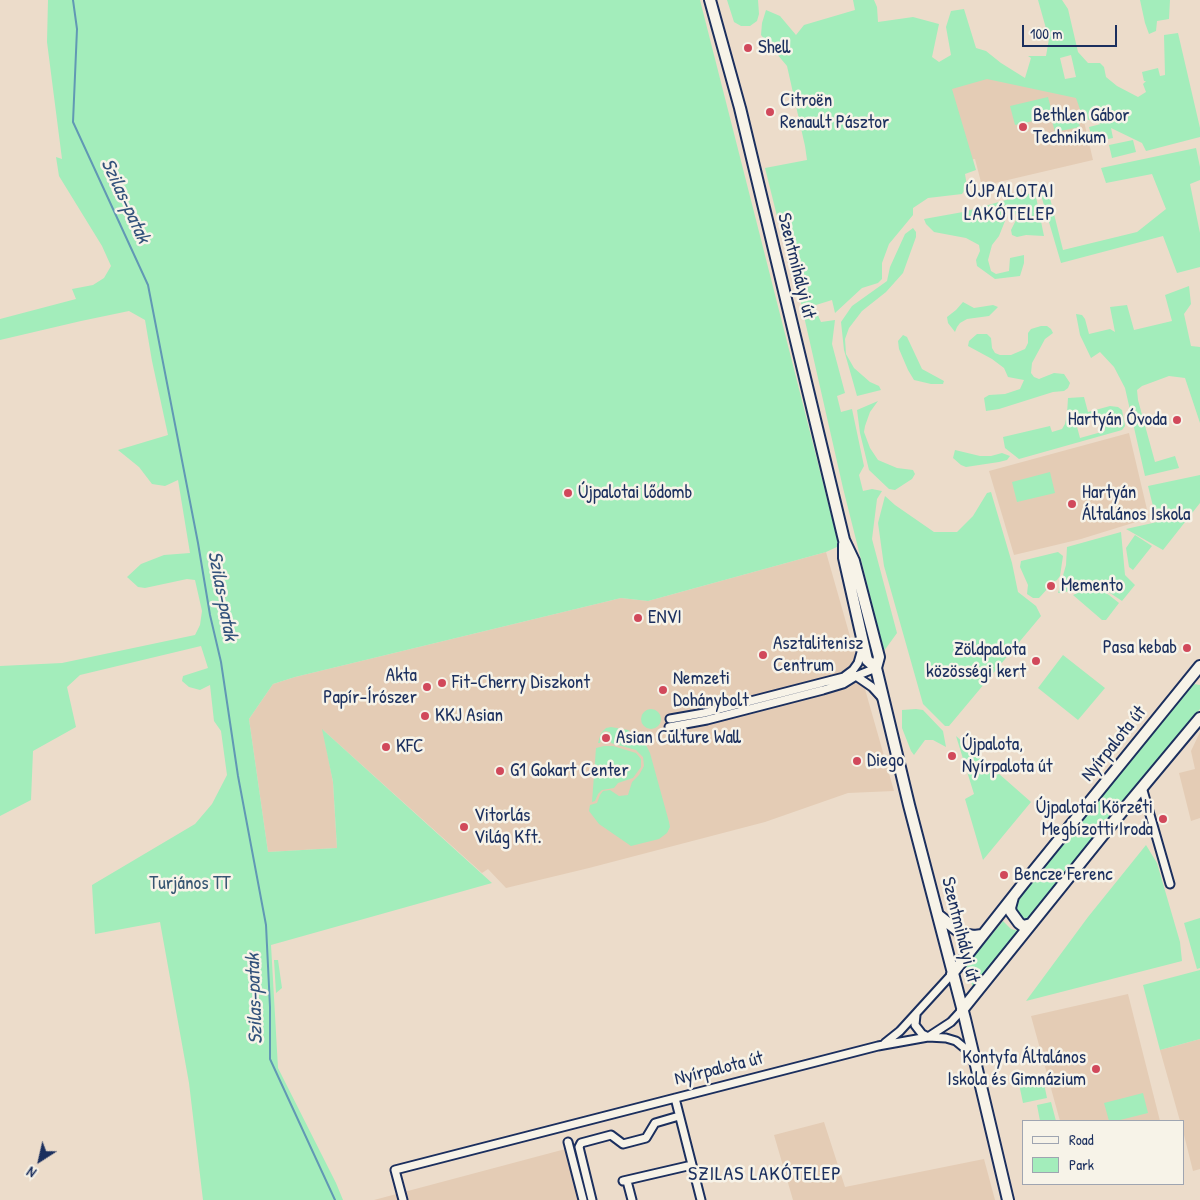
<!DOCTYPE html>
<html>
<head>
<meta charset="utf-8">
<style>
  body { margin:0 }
  #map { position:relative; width:1200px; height:1200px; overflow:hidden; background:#ecdcca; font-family:"Patrick Hand",sans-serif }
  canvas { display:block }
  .legend { position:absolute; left:1022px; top:1120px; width:162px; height:65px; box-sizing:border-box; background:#f7f3e8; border:1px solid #9fa5b1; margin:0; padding:6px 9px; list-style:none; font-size:15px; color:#1b2f5e }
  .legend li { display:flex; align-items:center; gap:10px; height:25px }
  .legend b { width:25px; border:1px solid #9fa5b1 }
  .north { position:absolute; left:15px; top:1135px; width:50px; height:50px; -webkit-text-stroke:4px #f7f3e8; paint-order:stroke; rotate:215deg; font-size:14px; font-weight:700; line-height:20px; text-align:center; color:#1b2f5e }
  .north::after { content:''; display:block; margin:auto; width:18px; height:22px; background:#1b2f5e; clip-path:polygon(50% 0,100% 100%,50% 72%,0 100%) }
  .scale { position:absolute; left:1022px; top:25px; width:95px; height:22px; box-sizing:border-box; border:2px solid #1b2f5e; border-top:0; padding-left:6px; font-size:15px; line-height:18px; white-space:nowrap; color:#1b2f5e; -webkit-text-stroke:4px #f7f3e8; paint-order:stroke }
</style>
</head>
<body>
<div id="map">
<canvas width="1200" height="1200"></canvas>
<ul class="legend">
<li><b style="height:6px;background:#f7f3e8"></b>Road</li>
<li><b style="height:14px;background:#a3edbb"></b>Park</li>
</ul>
<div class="north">N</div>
<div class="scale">100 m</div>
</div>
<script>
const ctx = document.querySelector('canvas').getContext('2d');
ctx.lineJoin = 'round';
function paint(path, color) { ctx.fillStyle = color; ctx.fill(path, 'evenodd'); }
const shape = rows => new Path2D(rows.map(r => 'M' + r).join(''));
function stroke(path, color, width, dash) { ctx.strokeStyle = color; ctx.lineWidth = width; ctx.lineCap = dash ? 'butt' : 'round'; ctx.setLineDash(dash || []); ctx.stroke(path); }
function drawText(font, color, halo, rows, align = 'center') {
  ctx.font = font + ' "Patrick Hand",sans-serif'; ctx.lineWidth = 5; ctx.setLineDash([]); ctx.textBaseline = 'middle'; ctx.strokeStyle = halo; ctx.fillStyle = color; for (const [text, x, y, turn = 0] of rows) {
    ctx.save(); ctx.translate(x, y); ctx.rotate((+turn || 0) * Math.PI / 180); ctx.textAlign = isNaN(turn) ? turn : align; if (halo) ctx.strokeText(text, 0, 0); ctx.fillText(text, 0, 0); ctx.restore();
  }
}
paint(shape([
  [988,78,1078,96,1093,160,982,186,975,159,968,160,950,87],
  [1129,433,1149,518,1081,539,1014,555,989,471],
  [826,552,894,791,848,793,765,822,589,868,506,888,488,869,482,873,323,730,333,782,337,848,268,852,249,719,273,684,295,677,621,598,648,601],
  [1200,732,1200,818,1191,821,1179,773,1195,769,1191,751],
  [1128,994,1160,1121,1060,1121,1031,1016],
  [1200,1039,1200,1169,1193,1171,1184,1135,1184,1121,1180,1121,1160,1050],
  [824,1122,845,1187,984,1159,995,1200,793,1200,774,1135],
  [573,1147,587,1200,374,1200]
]), '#e4ccb5');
paint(shape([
  [48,0,700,0,839,546,826,552,648,601,621,598,295,677,273,684,249,719,268,852,337,848,333,782,322,729,492,883,271,945,278,1068,336,1183,343,1200,203,1200,189,1083,160,922,95,934,92,885,195,824,212,804,227,775,221,731,214,721,210,685,200,690,189,687,182,681,183,676,208,668,201,646,80,675,67,687,76,727,33,751,31,800,0,816,0,666,62,663,195,635,200,625,202,611,195,580,187,579,145,588,138,587,127,577,141,564,164,555,190,553,178,480,165,486,152,484,139,467,118,450,168,435,152,361,145,320,129,311,81,321,0,340,0,319,76,299,72,289,93,285,104,278,111,266,102,246,59,176,56,157,62,159,47,42],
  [727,0,758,0,759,14,757,21,750,26,741,26,734,22],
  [853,0,874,0,877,7,878,22,913,17,939,24,932,57,939,62,951,55,946,27,951,11,964,9,976,48,986,51,1001,63,1025,78,1031,58,1028,56,1046,56,1049,39,1038,0,1062,0,1068,9,1078,52,1088,63,1100,63,1104,67,1106,77,1117,86,1138,97,1146,92,1143,84,1146,81,1144,81,1142,72,1158,68,1160,76,1165,75,1164,35,1178,33,1200,128,1200,137,1146,151,1142,143,1111,128,1113,138,1093,142,1089,127,1101,124,1083,118,1076,98,987,79,952,89,976,170,965,174,967,186,962,194,928,198,913,208,913,215,889,244,882,263,882,279,878,283,862,288,835,313,832,300,816,305,816,311,821,322,835,320,832,344,845,393,837,396,841,412,852,409,864,466,859,475,863,491,872,489,882,491,877,499,872,539,897,633,884,651,843,488,798,290,782,236,765,168,807,160,805,146,787,66,761,35,762,23,766,10,780,16,796,35,804,25,855,10],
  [1071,55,1076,77,1065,79,1060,58],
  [1140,0,1170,0,1169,19,1157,21,1156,31,1149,34,1145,23],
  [1048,97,1053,116,1076,111,1080,127,1055,132,1051,117,1015,125,1010,106],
  [1133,140,1136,152,1112,158,1109,145],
  [1196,148,1200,167,1200,180,1190,184,1200,233,1200,267,1177,273,1163,236,1061,263,1041,195,1049,194,1063,250,1137,232,1166,209,1152,174,1106,183,1101,168],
  [1035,192,1044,236,1026,235,1017,237,1012,235,1011,230,1017,218,1013,207,1006,206,1003,211,1005,221,999,236,992,245,988,260,991,271,996,274,1009,271,1010,258,1024,255,1024,263,1020,276,995,279,977,266,976,260,980,251,979,245,966,238,934,232,926,224,924,219,963,212],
  [913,228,916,232,916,237,903,273,886,292,862,311,849,328,845,339,846,354,854,368,870,382,879,386,881,390,857,396,844,350,841,322,852,306,887,281,890,267,905,234],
  [1189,286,1191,304,1184,314,1191,346,1200,347,1200,423,1185,378,1169,376,1142,386,1137,390,1138,400,1155,462,1175,456,1179,468,1145,476,1125,388,1114,367,1100,352,1091,358,1080,335,1076,314,1082,315,1085,319,1089,334,1110,329,1115,332,1110,307,1127,305,1134,330,1172,321,1165,295],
  [963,302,974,308,993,305,998,307,989,316,967,319,960,323,957,327,955,332,948,323,947,317,956,310],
  [1041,326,1047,326,1051,329,1053,333,1045,339,1032,363,1031,373,1034,377,1039,379,1054,373,1064,374,1070,383,1068,388,1064,391,1053,392,999,409,986,411,984,398,989,395,1005,394,1020,389,1024,380,1008,377,1004,368,992,359,968,346,969,341,977,334,987,334,991,338,992,348,995,353,1000,355,1011,355,1025,349,1028,343,1028,333,1031,329],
  [903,335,907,337,922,369,944,381,943,384,931,384,914,380,908,370,899,349,898,341],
  [1084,397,1088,412,1110,406,1118,407,1122,410,1125,426,1122,430,1019,459,1005,448,1003,437,1050,426,1052,432,1062,429,1065,424,1067,414,1068,398],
  [1102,417,1105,431,1080,438,1076,423],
  [878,401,870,412,865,426,864,432,870,448,878,460,897,468,913,470,915,474,912,479,895,490,889,489,869,470,860,433,857,410],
  [955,450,980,456,991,456,1002,453,1010,456,1007,460,999,462,966,467,961,465,953,458],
  [1050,472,1055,493,1017,502,1012,482],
  [1200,475,1200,503,1163,550,1126,529,1157,522,1148,486],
  [991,492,1012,563,1018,592,1036,606,1041,616,949,726,945,726,923,704,884,566,878,523,885,496,895,505,934,532,957,532,973,516,987,493],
  [1121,532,1125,575,1135,585,1122,601,1095,583,1078,590,1058,593,1066,565,1067,547],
  [1135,535,1152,546,1133,570,1129,567,1126,548],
  [1058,552,1063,556,1060,576,1057,580,1049,584,1049,587,1039,598,1033,598,1027,594,1028,585,1020,567,1021,561],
  [1095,587,1109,595,1119,603,1106,620,1102,620,1073,595,1086,589],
  [1063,655,1105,688,1078,720,1038,688],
  [1194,684,1200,685,1200,709,1030,919,1025,920,1018,917,1013,904,1187,688],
  '641 719a10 10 0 1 1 20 0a10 10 0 1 1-20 0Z',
  [916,709,923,710,943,731,946,747,933,740,925,740,914,755,911,751,902,728,902,710],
  [611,727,628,730,646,745,650,753,669,822,670,827,667,833,659,839,631,846,599,824,589,811,590,805,597,803,600,795,603,791,610,790,619,796,628,795,632,782,639,775,644,766,643,757,636,750,611,743,610,732,605,731,602,733,600,743,598,743,601,733,606,728],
  [956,736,1031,802,983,860,965,799,974,794],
  [604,746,613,746,636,753,641,759,641,767,633,778,618,783,614,788,602,790,598,794,595,801,592,802,596,748],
  [1146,845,1157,863,1180,942,1182,961,1026,1001,1088,917],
  [1200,918,1200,968,1197,969,1184,923],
  [1003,921,1011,929,1022,932,974,991,966,966],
  [274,960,278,960,282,988,276,993],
  [1200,970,1200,1039,1160,1050,1143,985],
  [1042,1074,1047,1098,1023,1103,1018,1079],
  [1143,1093,1148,1113,1116,1121,1109,1121,1104,1103],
  [1051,1102,1056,1121,1040,1121,1037,1105]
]), '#a3edbb');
stroke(shape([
  [73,0,77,29,73,122,148,285,198,543,210,615,221,662,238,776,266,925,270,1007,270,1059,335,1200]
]), '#6198b4', 2);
const minor = shape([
  [845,676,853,670,858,663,862,649],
  [856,676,872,687,882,698],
  [670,719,704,713,844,677,855,676],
  [669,727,707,720,823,690,843,684,856,676,876,668],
  [1142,787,1170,884],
  [916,1015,915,1025,922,1034,928,1037,946,1038,956,1041,973,1055],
  [885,1043,900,1031,952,974],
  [675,1098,701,1200],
  [568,1142,583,1200],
  [623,1181,692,1165],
  [627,1181,632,1200],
  [403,1200,395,1170,878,1046,928,1037,951,1022,962,1010],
  [592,1200,579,1147,581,1143,611,1135,623,1144,646,1138,655,1123,679,1116]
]);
const secondary = shape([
  [710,0,740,108,844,540,854,561,879,657,876,668,909,805,965,1019,1008,1200],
  [844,544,844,558,867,660,876,668],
  [1013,897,1010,908,1011,912,1019,923,1023,926,1031,924],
  [938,915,962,934,974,936,982,935],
  [952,974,1023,884,1200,666],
  [962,1010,1110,826,1200,718]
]);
stroke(minor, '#1b2f5e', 11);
stroke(secondary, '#1b2f5e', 14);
stroke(minor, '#f7f3e8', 7);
stroke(secondary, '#f7f3e8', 10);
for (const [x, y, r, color] of [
  [748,48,5,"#d1495b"],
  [770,112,5,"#d1495b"],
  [1023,127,5,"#d1495b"],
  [1177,420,5,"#d1495b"],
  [568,493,5,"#d1495b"],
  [1072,504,5,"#d1495b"],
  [1051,586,5,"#d1495b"],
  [638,618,5,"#d1495b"],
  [1187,648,5,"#d1495b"],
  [763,655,5,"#d1495b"],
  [1036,661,5,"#d1495b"],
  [442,683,5,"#d1495b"],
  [427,687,5,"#d1495b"],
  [663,690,5,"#d1495b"],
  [425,716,5,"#d1495b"],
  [606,738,5,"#d1495b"],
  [386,747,5,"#d1495b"],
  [952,756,5,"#d1495b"],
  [857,761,5,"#d1495b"],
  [500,771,5,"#d1495b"],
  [1163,819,5,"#d1495b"],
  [464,827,5,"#d1495b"],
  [1004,875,5,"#d1495b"],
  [1096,1069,5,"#d1495b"]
]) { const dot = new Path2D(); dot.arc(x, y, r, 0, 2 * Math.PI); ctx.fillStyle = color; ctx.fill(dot); stroke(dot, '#f7f3e8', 2); }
drawText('19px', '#1b2f5e', '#f7f3e8', [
  ["Shell",758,48],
  ["Citroën",780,101],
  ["Renault Pásztor",780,123],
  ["Bethlen Gábor",1033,116],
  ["Technikum",1033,138],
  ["Hartyán Óvoda",1167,420,"right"],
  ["Újpalotai lődomb",578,493],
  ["Hartyán",1082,493],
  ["Általános Iskola",1082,515],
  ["Memento",1061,586],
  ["ENVI",648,618],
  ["Asztalitenisz",773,644],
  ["Centrum",773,666],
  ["Pasa kebab",1177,648,"right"],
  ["Zöldpalota",1026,650,"right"],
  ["közösségi kert",1026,672,"right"],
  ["Akta",417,676,"right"],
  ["Papír-Írószer",417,698,"right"],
  ["Nemzeti",673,679],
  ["Dohánybolt",673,701],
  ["Fit-Cherry Diszkont",452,683],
  ["KKJ Asian",435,716],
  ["Asian Culture Wall",616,738],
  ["Újpalota,",962,745],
  ["Nyírpalota út",962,767],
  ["KFC",396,747],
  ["Diego",867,761],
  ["G1 Gokart Center",510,771],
  ["Újpalotai Körzeti",1153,808,"right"],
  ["Megbízotti Iroda",1153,830,"right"],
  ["Vitorlás",474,816],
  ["Világ Kft.",474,838],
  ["Bencze Ferenc",1014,875],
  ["Kontyfa Általános",1086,1058,"right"],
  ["Iskola és Gimnázium",1086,1080,"right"]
], 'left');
drawText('19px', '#1b2f5e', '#f7f3e8', [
  ["Szentmihályi út",796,266,76],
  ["Nyírpalota út",1114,744,-51],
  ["Szentmihályi út",960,930,76],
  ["Nyírpalota út",719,1069,-14]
]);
drawText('19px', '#365571', '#f7f3e8', [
  ["Turjános TT",190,884]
]);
ctx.letterSpacing = '1px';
drawText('20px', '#1b2f5e', '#f7f3e8', [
  ["ÚJPALOTAI",1010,192],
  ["LAKÓTELEP",1010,215],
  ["SZILAS LAKÓTELEP",765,1175]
]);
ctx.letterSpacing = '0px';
drawText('italic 20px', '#32527b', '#f7f3e8', [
  ["Szilas-patak",125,201,65],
  ["Szilas-patak",222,596,79],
  ["Szilas-patak",255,999,-92]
]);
</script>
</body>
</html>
